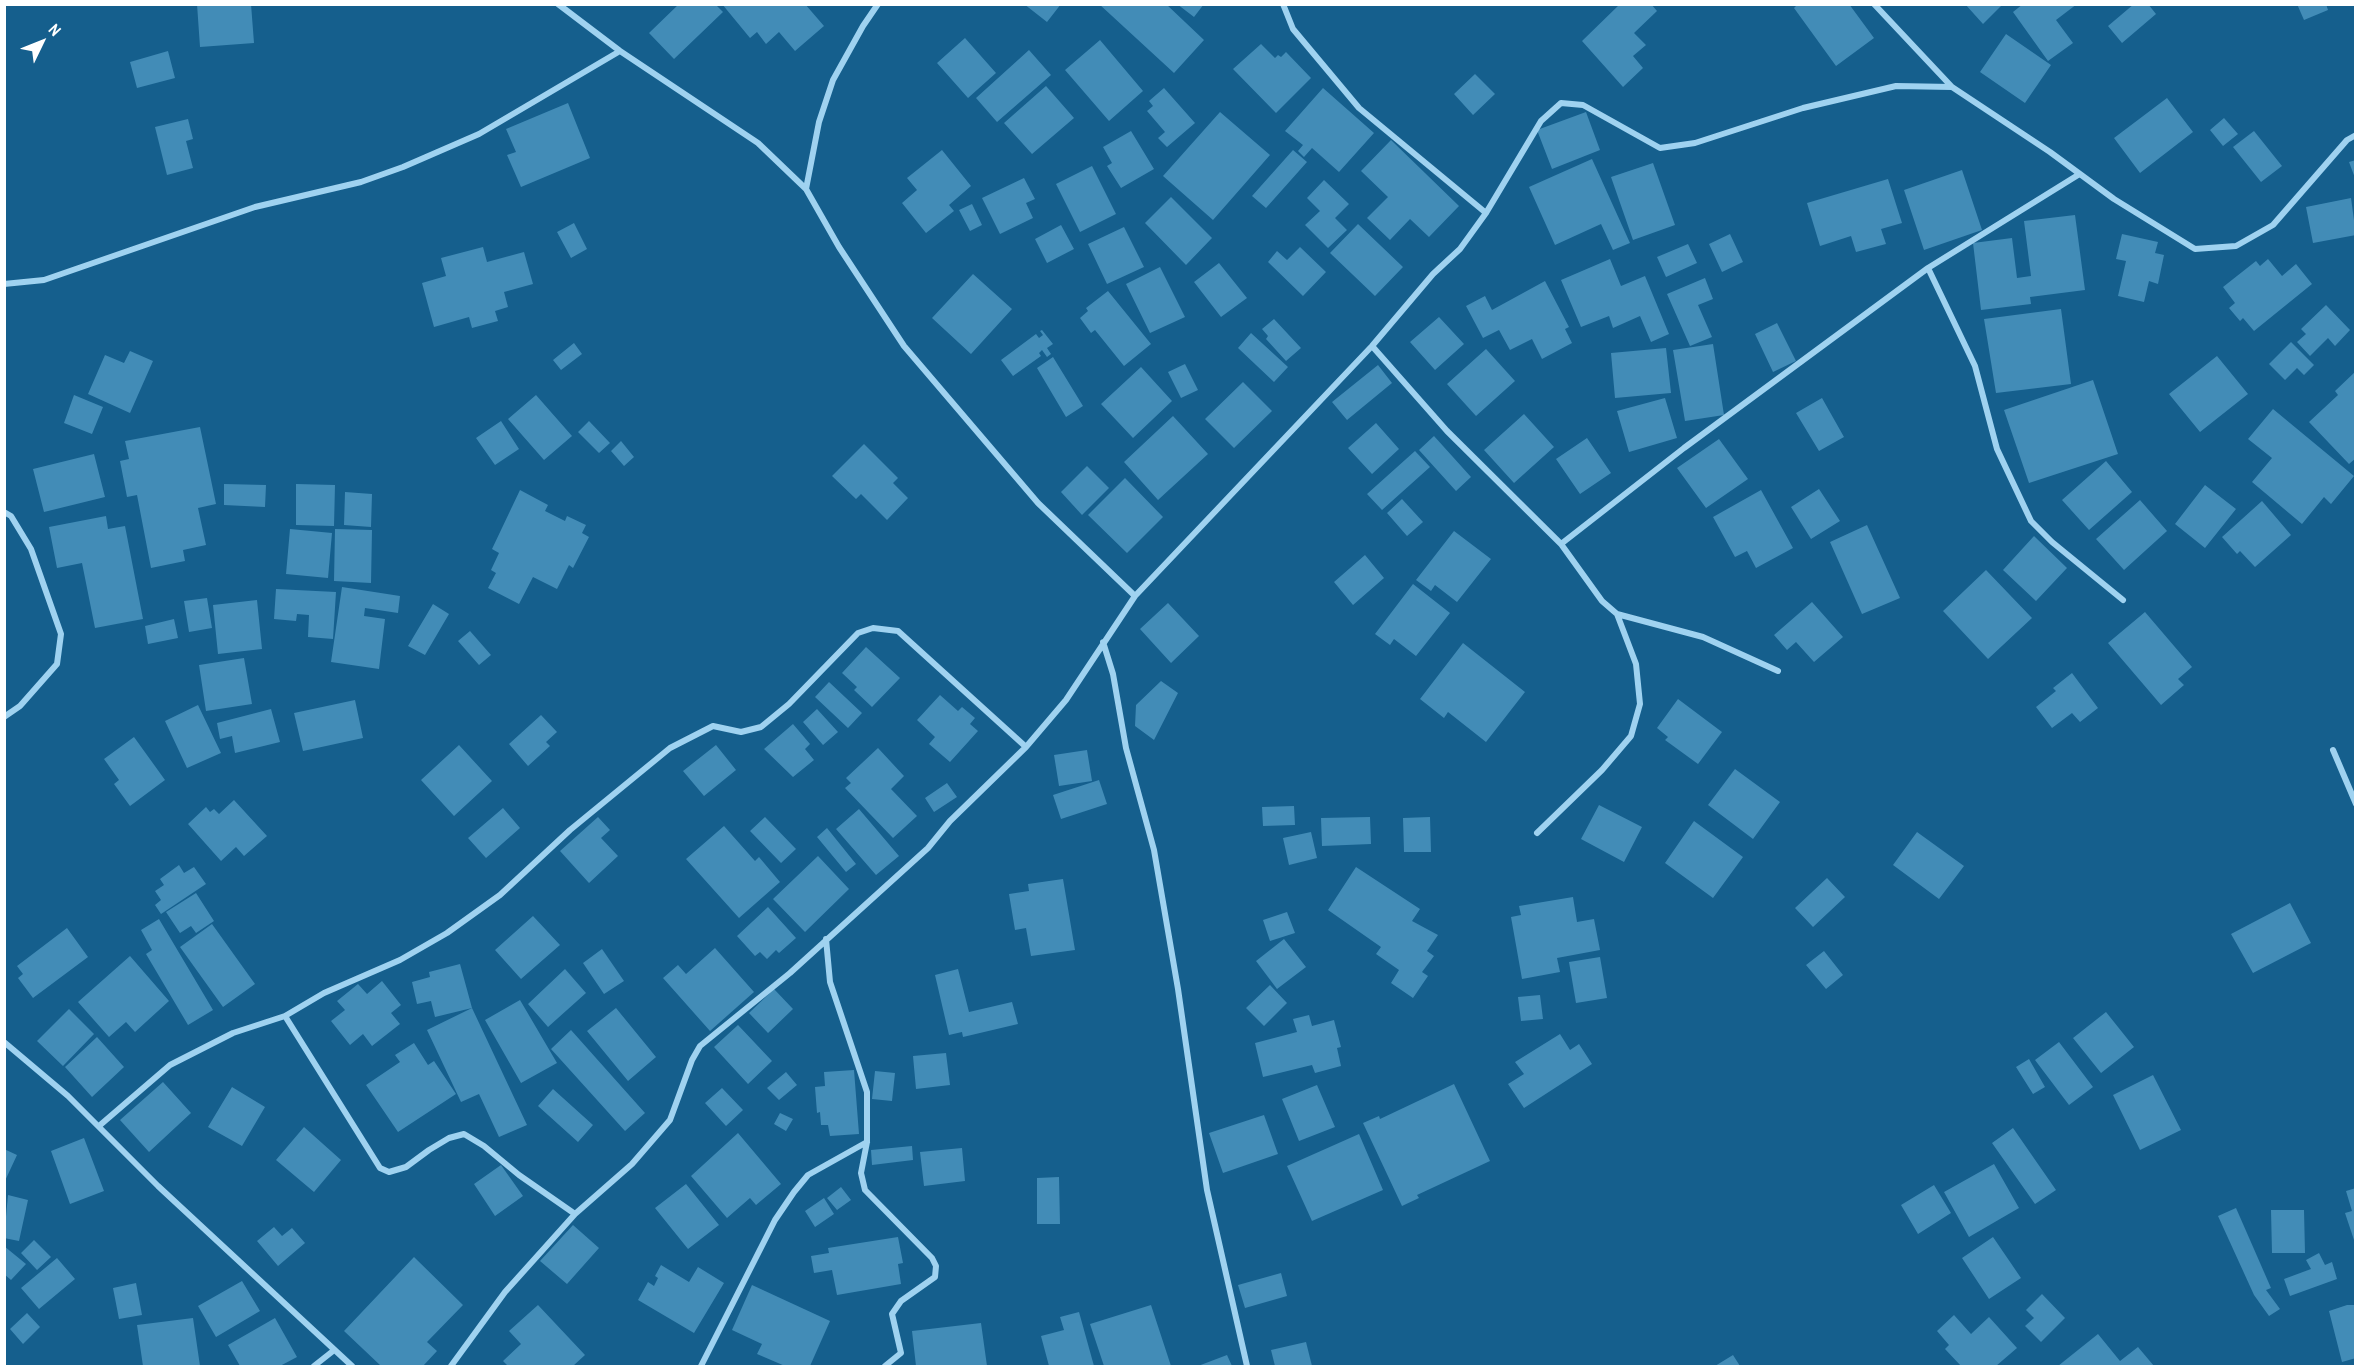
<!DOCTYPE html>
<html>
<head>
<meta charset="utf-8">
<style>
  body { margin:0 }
  #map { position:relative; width:2360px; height:1371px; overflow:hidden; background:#155f8d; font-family:"Archivo Narrow",sans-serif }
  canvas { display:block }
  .frame { position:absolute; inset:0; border:6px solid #fff; pointer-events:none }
  .north { position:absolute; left:12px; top:12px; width:60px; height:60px; -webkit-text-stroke:4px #155f8d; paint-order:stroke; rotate:47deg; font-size:16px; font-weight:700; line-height:24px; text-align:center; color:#fff }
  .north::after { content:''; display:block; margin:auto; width:21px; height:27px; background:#fff; clip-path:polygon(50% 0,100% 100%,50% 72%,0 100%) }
</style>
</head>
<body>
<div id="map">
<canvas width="2360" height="1371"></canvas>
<div class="frame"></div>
<div class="north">N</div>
</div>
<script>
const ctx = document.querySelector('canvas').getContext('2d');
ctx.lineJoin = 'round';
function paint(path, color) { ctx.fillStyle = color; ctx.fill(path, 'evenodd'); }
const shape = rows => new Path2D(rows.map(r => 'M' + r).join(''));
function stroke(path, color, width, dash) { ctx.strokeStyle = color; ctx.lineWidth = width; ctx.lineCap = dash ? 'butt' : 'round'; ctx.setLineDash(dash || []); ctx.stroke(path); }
paint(shape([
  [197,4,251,4,254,43,200,47],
  [679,4,715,4,723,12,674,59,649,33],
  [722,4,805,4,824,26,795,51,779,32,766,44,757,32,750,38],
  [1024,4,1061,4,1047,22],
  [1099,4,1166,4,1204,40,1174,73],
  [1177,4,1204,4,1194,17],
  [1620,4,1651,4,1657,11,1634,33,1646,45,1633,56,1643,68,1623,87,1582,41],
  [1798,4,1849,4,1874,38,1836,66,1794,8],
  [1965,4,2003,4,1983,24],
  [2023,4,2077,4,2056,20,2073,43,2048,61,2013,12],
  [2134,4,2148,4,2156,14,2122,43,2108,26],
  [2297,4,2326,4,2328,10,2304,20],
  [2006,34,2051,65,2025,103,1980,72],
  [965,38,996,73,968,98,937,63],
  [1100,40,1143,91,1109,121,1065,70],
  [1261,44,1275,58,1278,55,1281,57,1286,52,1311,78,1276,113,1233,69],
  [1029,50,1051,75,997,122,976,98],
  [168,51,175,78,137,88,130,62],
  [1475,74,1495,94,1473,115,1454,94],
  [1046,86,1074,118,1032,154,1004,123],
  [1164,88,1195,123,1167,147,1158,138,1165,132,1147,111,1153,106,1149,101],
  [1323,88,1374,133,1339,172,1312,148,1304,157,1298,151,1303,145,1285,131],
  [2167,98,2193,132,2140,173,2114,138],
  [568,103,590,158,521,187,507,155,516,152,506,129],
  [1220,112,1270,155,1213,220,1163,176],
  [1586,112,1600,150,1552,169,1537,130],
  [2224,118,2238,134,2223,146,2210,130],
  [188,119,193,139,186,141,193,168,167,175,155,127],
  [1131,131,1154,169,1121,188,1107,166,1112,163,1103,147],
  [2254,131,2282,166,2261,182,2233,147],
  [1391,140,1459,206,1429,237,1410,219,1390,240,1367,218,1388,197,1361,171],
  [942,150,971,186,949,205,954,211,926,233,902,203,917,190,907,178],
  [1293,150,1307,162,1266,208,1252,196],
  [1592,159,1630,243,1613,250,1601,224,1555,245,1529,187],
  [2356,160,2356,178,2355,178,2349,162],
  [1653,163,1675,225,1633,240,1611,177],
  [1092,166,1116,214,1080,232,1056,184],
  [1962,170,1982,230,1924,250,1904,190],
  [1024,178,1035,199,1026,203,1033,218,1000,234,982,198],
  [1888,179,1902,223,1881,229,1886,244,1856,252,1851,236,1820,246,1807,203],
  [1324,180,1349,204,1335,218,1347,230,1328,248,1305,225,1320,211,1307,198],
  [1171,197,1212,238,1186,265,1145,223],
  [2351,198,2356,235,2313,243,2306,207],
  [972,204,982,225,970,231,959,210],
  [2075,215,2085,290,2030,297,2031,304,1981,310,1973,243,2012,238,2017,278,2031,276,2024,221],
  [574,223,587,249,571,258,557,232],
  [1358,224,1403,267,1375,296,1330,253],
  [1061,225,1074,249,1047,263,1035,239],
  [1124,227,1144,267,1107,284,1088,244],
  [1730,234,1743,262,1722,272,1709,244],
  [2122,234,2158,242,2155,253,2164,255,2158,284,2149,281,2144,302,2118,296,2126,261,2116,259],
  [1688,244,1697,263,1666,277,1657,257],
  [483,247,487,262,524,252,533,284,504,292,508,307,495,311,498,321,472,328,469,317,434,327,422,283,446,276,441,258],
  [1300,247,1326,272,1303,296,1268,262,1277,251,1287,260],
  [1610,259,1621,286,1645,276,1669,334,1651,342,1640,316,1613,328,1609,316,1581,327,1561,280],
  [2268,259,2282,276,2296,264,2312,284,2254,331,2243,318,2240,321,2229,308,2235,303,2223,287,2256,261,2260,266],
  [1219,263,1247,298,1221,317,1194,282],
  [1160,267,1185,317,1150,333,1126,284],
  [973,274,1012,309,971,354,932,318],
  [1705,278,1713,299,1698,305,1712,337,1690,346,1667,294],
  [1545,281,1569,327,1565,329,1572,343,1542,359,1532,339,1510,350,1499,330,1483,338,1466,306,1485,296,1492,310],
  [1108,291,1151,344,1124,366,1095,330,1091,333,1080,318,1088,311,1086,308],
  [2326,305,2350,330,2335,346,2328,338,2310,356,2297,342,2306,334,2301,329],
  [2061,309,2071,384,1996,393,1984,319],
  [1439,317,1464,344,1435,370,1410,342],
  [1274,319,1301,348,1286,361,1266,339,1268,336,1262,329],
  [1777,323,1796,361,1773,372,1755,334],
  [1042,330,1053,344,1047,348,1051,354,1047,357,1042,350,1039,353,1041,356,1013,376,1001,360,1036,334,1039,338,1043,335,1040,331],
  [1251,333,1288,367,1274,382,1238,348],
  [2291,342,2314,365,2304,375,2297,368,2285,380,2269,364],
  [574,343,582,354,561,370,553,360],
  [1713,344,1724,415,1685,421,1673,350],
  [1666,348,1671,393,1615,398,1611,353],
  [1486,349,1515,381,1476,416,1447,384],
  [130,351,153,361,130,413,88,394,105,355,124,363],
  [2217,356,2248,394,2200,432,2169,394],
  [1053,357,1083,406,1066,417,1037,368],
  [1185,364,1198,390,1181,398,1168,372],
  [1378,365,1392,383,1347,420,1332,402],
  [1141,367,1172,401,1133,438,1101,404],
  [2356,371,2356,458,2349,464,2309,422,2338,395,2335,391],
  [2093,380,2118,454,2029,483,2004,410],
  [1243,382,1272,411,1234,448,1205,419],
  [74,395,103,407,92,434,64,423],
  [536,395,572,436,544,460,508,419],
  [1665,398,1677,438,1629,452,1617,411],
  [1822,398,1844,437,1819,451,1796,413],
  [2273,409,2354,476,2331,504,2324,497,2302,524,2252,482,2272,458,2248,439],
  [1524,414,1554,447,1514,483,1484,450],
  [1173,416,1208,454,1158,500,1124,462],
  [501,421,519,449,495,465,476,438],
  [589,421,610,443,599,453,578,432],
  [1376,423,1399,449,1372,474,1348,448],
  [200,427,216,504,198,508,206,545,183,550,185,561,151,568,137,495,127,497,120,461,129,459,125,441],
  [1434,436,1471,477,1456,491,1419,450],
  [1587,438,1611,473,1580,494,1556,459],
  [1719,439,1748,479,1706,508,1677,468],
  [621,441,634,457,624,466,611,451],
  [864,444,898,478,893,483,908,498,887,520,861,494,856,499,832,476],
  [1415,451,1430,467,1382,510,1367,494],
  [94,454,105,497,44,512,33,469],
  [2106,461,2132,492,2089,530,2062,500],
  [1087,466,1109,488,1082,515,1061,492],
  [1125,478,1163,517,1127,553,1088,515],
  [224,484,266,485,265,507,224,505],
  [296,484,335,485,334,526,296,525],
  [2205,485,2236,509,2205,548,2175,524],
  [1819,489,1840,521,1811,539,1791,507],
  [520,490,548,505,545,511,565,521,567,516,586,525,582,533,589,537,573,568,569,565,557,589,533,577,519,604,488,588,496,573,491,570,499,553,492,549],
  [1761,490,1793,548,1756,568,1747,551,1735,557,1713,517],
  [345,492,372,494,371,527,344,525],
  [1402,499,1423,522,1407,536,1387,513],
  [2140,500,2167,531,2124,570,2096,539],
  [2262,501,2291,535,2255,567,2240,551,2237,554,2222,537],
  [106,516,108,529,125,526,143,619,95,628,82,563,57,568,49,527],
  [1867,525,1900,598,1862,614,1830,542],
  [290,529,332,533,328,578,286,574],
  [335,529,372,530,371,583,334,581],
  [1454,531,1491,559,1457,602,1435,585,1431,591,1416,580],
  [2034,536,2067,568,2036,601,2003,570],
  [1365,555,1384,578,1353,605,1334,582],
  [1986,570,2032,618,1988,659,1943,611],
  [1413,584,1450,613,1416,656,1394,639,1390,645,1375,634],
  [342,587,400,596,398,613,365,608,364,616,385,619,379,669,331,662],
  [276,589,336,592,333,639,308,637,309,615,297,614,296,621,274,619],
  [207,598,212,628,189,632,184,601],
  [257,600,262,649,218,654,213,605],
  [1812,602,1843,637,1814,662,1796,642,1787,650,1774,635],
  [1168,603,1199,636,1171,663,1140,629],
  [433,604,449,614,425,655,408,646],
  [2145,612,2192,667,2178,679,2184,685,2161,705,2108,643],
  [174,619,178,638,148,644,145,626],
  [470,631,491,655,479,665,458,641],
  [1463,643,1525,692,1486,742,1448,712,1444,718,1420,699],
  [866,647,900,678,872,707,854,690,857,687,842,673],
  [244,658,252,704,206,711,199,665],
  [2072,673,2098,708,2080,722,2072,713,2052,728,2036,707,2056,691,2053,688],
  [1161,681,1178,693,1154,740,1135,726,1136,705],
  [829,682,862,713,848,728,815,697],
  [940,695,958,711,962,707,975,718,970,724,978,731,950,762,929,744,935,737,917,720],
  [1678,699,1722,732,1698,764,1665,740,1668,737,1657,728],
  [355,700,363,738,303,751,294,713],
  [198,705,221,753,187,768,165,721],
  [271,709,280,742,235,753,232,736,220,739,217,723],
  [817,709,838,732,823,745,803,722],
  [541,715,557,732,546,742,550,746,528,766,509,744],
  [793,724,810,744,805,749,814,760,793,777,764,749],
  [134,737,165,780,130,806,114,784,119,780,104,759],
  [459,745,492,781,454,816,421,780],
  [716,745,736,770,704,796,683,771],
  [878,748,904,776,891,789,917,816,893,838,845,788,851,783,846,778],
  [1087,750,1092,781,1059,786,1054,755],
  [1735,769,1780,802,1753,839,1708,805],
  [1099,780,1107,804,1061,819,1053,795],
  [947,783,957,797,934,812,925,798],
  [234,800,267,836,244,856,236,847,221,861,188,824,206,807,210,812,214,809,219,814],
  [1599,805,1642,827,1624,862,1581,839],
  [1294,806,1295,825,1263,826,1262,807],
  [503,808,520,828,486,858,468,838],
  [859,809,899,856,876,875,836,829],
  [598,817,610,830,601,838,618,856,589,883,560,851],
  [765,817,796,849,781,863,750,831],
  [1370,817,1371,844,1322,846,1321,818],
  [1430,817,1431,852,1404,852,1403,818],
  [1694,821,1743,857,1713,898,1665,863],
  [724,826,755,861,759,857,780,882,739,918,686,859],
  [827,828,856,864,846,872,817,837],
  [1311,832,1317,858,1289,865,1283,838],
  [1917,832,1964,866,1939,899,1893,865],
  [818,856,849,889,805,932,773,899],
  [179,865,184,873,194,867,206,884,161,914,155,905,161,900,155,891,164,885,160,879],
  [1356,867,1420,909,1412,921,1438,935,1427,951,1434,956,1422,972,1428,976,1413,998,1391,983,1399,970,1376,954,1381,947,1328,910],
  [1827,878,1845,897,1813,927,1795,908],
  [1063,879,1075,950,1031,956,1026,928,1015,930,1009,894,1029,891,1028,884],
  [196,893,214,921,196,933,191,926,180,933,166,912],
  [1573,897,1577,922,1594,919,1600,950,1557,958,1560,972,1522,979,1511,917,1521,915,1519,906],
  [2290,903,2311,943,2253,973,2231,934],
  [768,907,796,938,779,953,776,950,767,959,760,952,755,956,737,936],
  [1287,912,1295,933,1270,941,1263,920],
  [533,916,560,945,521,979,495,950],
  [159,919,213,1010,188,1025,146,954,152,950,141,930],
  [212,924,255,984,223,1007,180,947],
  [67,928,88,957,33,998,18,978,23,974,17,966],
  [1284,939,1306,967,1277,989,1256,961],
  [715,948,754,992,710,1031,663,978,678,965,686,974],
  [602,949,624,981,604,994,583,963],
  [1824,951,1843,975,1826,989,1806,965],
  [130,956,169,1001,135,1032,126,1022,109,1037,78,1002],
  [1600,957,1607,998,1576,1003,1569,962],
  [460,964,472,1008,435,1017,431,1001,417,1004,412,982,430,977,429,972],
  [565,969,586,993,548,1027,528,1004],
  [958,969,969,1012,1012,1002,1018,1024,963,1037,962,1032,949,1035,935,975],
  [382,981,401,1005,391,1013,400,1024,372,1046,363,1034,350,1045,331,1021,345,1010,337,1001,358,984,367,994],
  [1270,985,1287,1003,1264,1026,1246,1008],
  [774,989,793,1009,768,1033,749,1013],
  [1540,995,1543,1019,1521,1021,1518,997],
  [520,1000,557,1063,521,1083,485,1020],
  [472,1008,527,1125,499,1137,479,1094,461,1102,427,1030],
  [616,1008,656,1057,628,1081,587,1031],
  [69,1009,94,1034,63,1066,37,1041],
  [2106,1012,2134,1047,2101,1073,2073,1038],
  [1309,1015,1312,1026,1334,1020,1341,1047,1337,1048,1341,1066,1315,1073,1312,1065,1263,1077,1255,1043,1297,1032,1293,1019],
  [738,1025,772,1061,748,1084,714,1047],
  [571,1030,645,1113,625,1131,551,1049],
  [1560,1034,1570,1050,1579,1044,1592,1064,1524,1108,1508,1084,1524,1074,1515,1062],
  [97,1037,124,1067,92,1097,65,1067],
  [2059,1042,2093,1087,2069,1105,2035,1060],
  [414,1043,428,1065,434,1061,456,1094,398,1132,366,1085,400,1062,395,1055],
  [946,1053,950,1085,916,1089,913,1056],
  [2029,1059,2045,1087,2033,1094,2016,1067],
  [854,1070,859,1134,830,1136,828,1125,821,1125,820,1112,817,1113,815,1087,825,1086,824,1072],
  [875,1071,895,1073,892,1101,872,1099],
  [786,1072,797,1085,779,1100,767,1088],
  [2153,1075,2181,1130,2140,1150,2113,1095],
  [163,1082,191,1113,149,1152,120,1120],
  [1454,1084,1490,1161,1417,1195,1419,1198,1402,1206,1363,1123,1379,1116,1380,1119],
  [1317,1085,1335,1127,1299,1141,1282,1099],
  [232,1087,265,1107,242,1146,208,1127],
  [722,1088,743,1110,726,1126,705,1103],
  [553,1089,593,1125,578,1142,538,1106],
  [780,1113,793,1119,786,1131,774,1124],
  [1264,1115,1278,1154,1223,1173,1209,1133],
  [304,1127,341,1160,314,1192,276,1160],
  [2013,1128,2056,1190,2035,1204,1992,1143],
  [738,1133,781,1184,756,1205,750,1198,727,1218,691,1176],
  [1359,1134,1383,1190,1312,1221,1287,1166],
  [84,1138,104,1191,70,1204,51,1151],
  [912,1146,913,1160,872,1165,871,1150],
  [962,1148,965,1181,924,1186,920,1152],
  [4,1149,17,1155,4,1183],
  [1994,1164,2019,1208,1969,1237,1944,1192],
  [501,1165,523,1196,495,1216,474,1184],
  [1059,1177,1060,1224,1037,1224,1037,1178],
  [686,1184,719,1225,688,1249,655,1208],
  [1934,1185,1951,1213,1918,1234,1901,1205],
  [841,1187,851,1200,837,1210,827,1198],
  [2356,1188,2356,1243,2355,1243,2345,1213,2352,1211,2346,1191],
  [8,1195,28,1200,19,1241,4,1238],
  [824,1198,834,1214,815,1227,805,1211],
  [2236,1208,2271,1288,2266,1290,2280,1309,2269,1316,2254,1295,2218,1216],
  [2271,1210,2304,1210,2305,1253,2272,1253],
  [573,1225,599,1248,567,1284,540,1261],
  [274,1227,282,1236,292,1228,305,1243,278,1266,257,1241],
  [898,1237,903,1263,898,1264,901,1284,837,1295,832,1270,814,1273,811,1256,829,1253,828,1248],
  [1993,1237,2021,1278,1989,1299,1962,1258],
  [34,1240,51,1257,37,1270,21,1253],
  [4,1246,26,1264,11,1280,4,1274],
  [2319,1253,2325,1265,2332,1262,2337,1279,2290,1296,2284,1279,2311,1269,2306,1260],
  [414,1257,463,1305,427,1342,437,1351,423,1366,381,1366,344,1331],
  [57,1258,75,1279,39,1309,21,1288],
  [661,1265,689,1282,698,1267,724,1283,694,1333,638,1300,648,1282,654,1286,658,1278,655,1276],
  [1281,1273,1287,1296,1245,1308,1238,1285],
  [242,1281,260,1311,216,1337,198,1306],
  [136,1283,142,1315,119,1319,113,1288],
  [752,1285,830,1321,810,1366,785,1366,757,1354,762,1344,732,1330],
  [2042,1294,2065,1318,2041,1342,2025,1326,2034,1318,2026,1310],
  [538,1305,585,1355,573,1366,508,1366,503,1361,521,1344,509,1331],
  [1151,1305,1171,1366,1104,1366,1090,1324],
  [2347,1305,2356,1305,2356,1358,2342,1362,2329,1311],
  [1079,1312,1094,1366,1049,1366,1041,1336,1064,1330,1060,1317],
  [27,1313,40,1327,23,1344,10,1329],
  [1954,1315,1971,1334,1989,1317,2017,1348,1996,1366,1961,1366,1945,1349,1949,1345,1937,1331],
  [193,1318,200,1366,143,1366,137,1325],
  [275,1318,297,1357,280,1366,240,1366,228,1345],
  [981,1323,987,1366,916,1366,912,1331],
  [2098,1334,2120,1361,2138,1347,2154,1366,2058,1366],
  [1306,1342,1312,1366,1275,1366,1271,1350],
  [1227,1355,1232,1366,1198,1366],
  [1733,1355,1740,1366,1715,1366]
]), '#428cb7');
stroke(shape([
  [558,4,620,51,758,143,806,189,839,247,904,346,1038,503,1135,596],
  [1283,4,1293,29,1359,108,1486,213],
  [1874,4,1952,87],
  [806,189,819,122,833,80,863,26,878,4],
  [1928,268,1975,366,1997,449,2031,521,2052,542,2123,600],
  [4,284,44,280,255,207,361,182,403,167,479,134,620,51],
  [1372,346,1447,431,1561,544,1602,601,1617,614,1703,637,1778,671],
  [4,512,11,516,31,549,61,634,57,664,20,706,4,717],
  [1561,544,1684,448,1928,268,2078,175],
  [1103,642,1113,674,1126,748,1154,850,1178,989,1207,1190,1247,1366],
  [2333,750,2356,804],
  [1537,833,1602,770,1631,736,1640,704,1636,664,1617,614],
  [826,939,830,982,867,1092,867,1142,861,1173,865,1190,932,1258,936,1266,935,1277,901,1301,892,1314,901,1353,885,1366],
  [285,1016,380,1168,389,1172,406,1167,429,1150,449,1138,464,1134,484,1146,519,1175,575,1214],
  [4,1042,68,1096,158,1186,352,1366],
  [99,1126,170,1065,233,1033,285,1016,324,993,400,960,447,933,500,895,570,830,670,748,713,726,741,732,761,727,789,704,858,633,873,628,898,631,1026,747],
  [314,1366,333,1351],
  [451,1366,505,1292,575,1214,632,1164,670,1120,692,1060,700,1046,790,973,928,848,950,821,1026,747,1066,700,1135,596,1372,346,1433,274,1460,249,1486,213,1541,121,1561,103,1583,105,1660,148,1695,143,1803,108,1896,86,1952,87,2050,152,2114,199,2195,249,2236,246,2273,225,2347,140,2356,135],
  [701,1366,775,1220,794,1192,808,1175,867,1142]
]), '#9fd2f0', 6);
</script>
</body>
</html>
